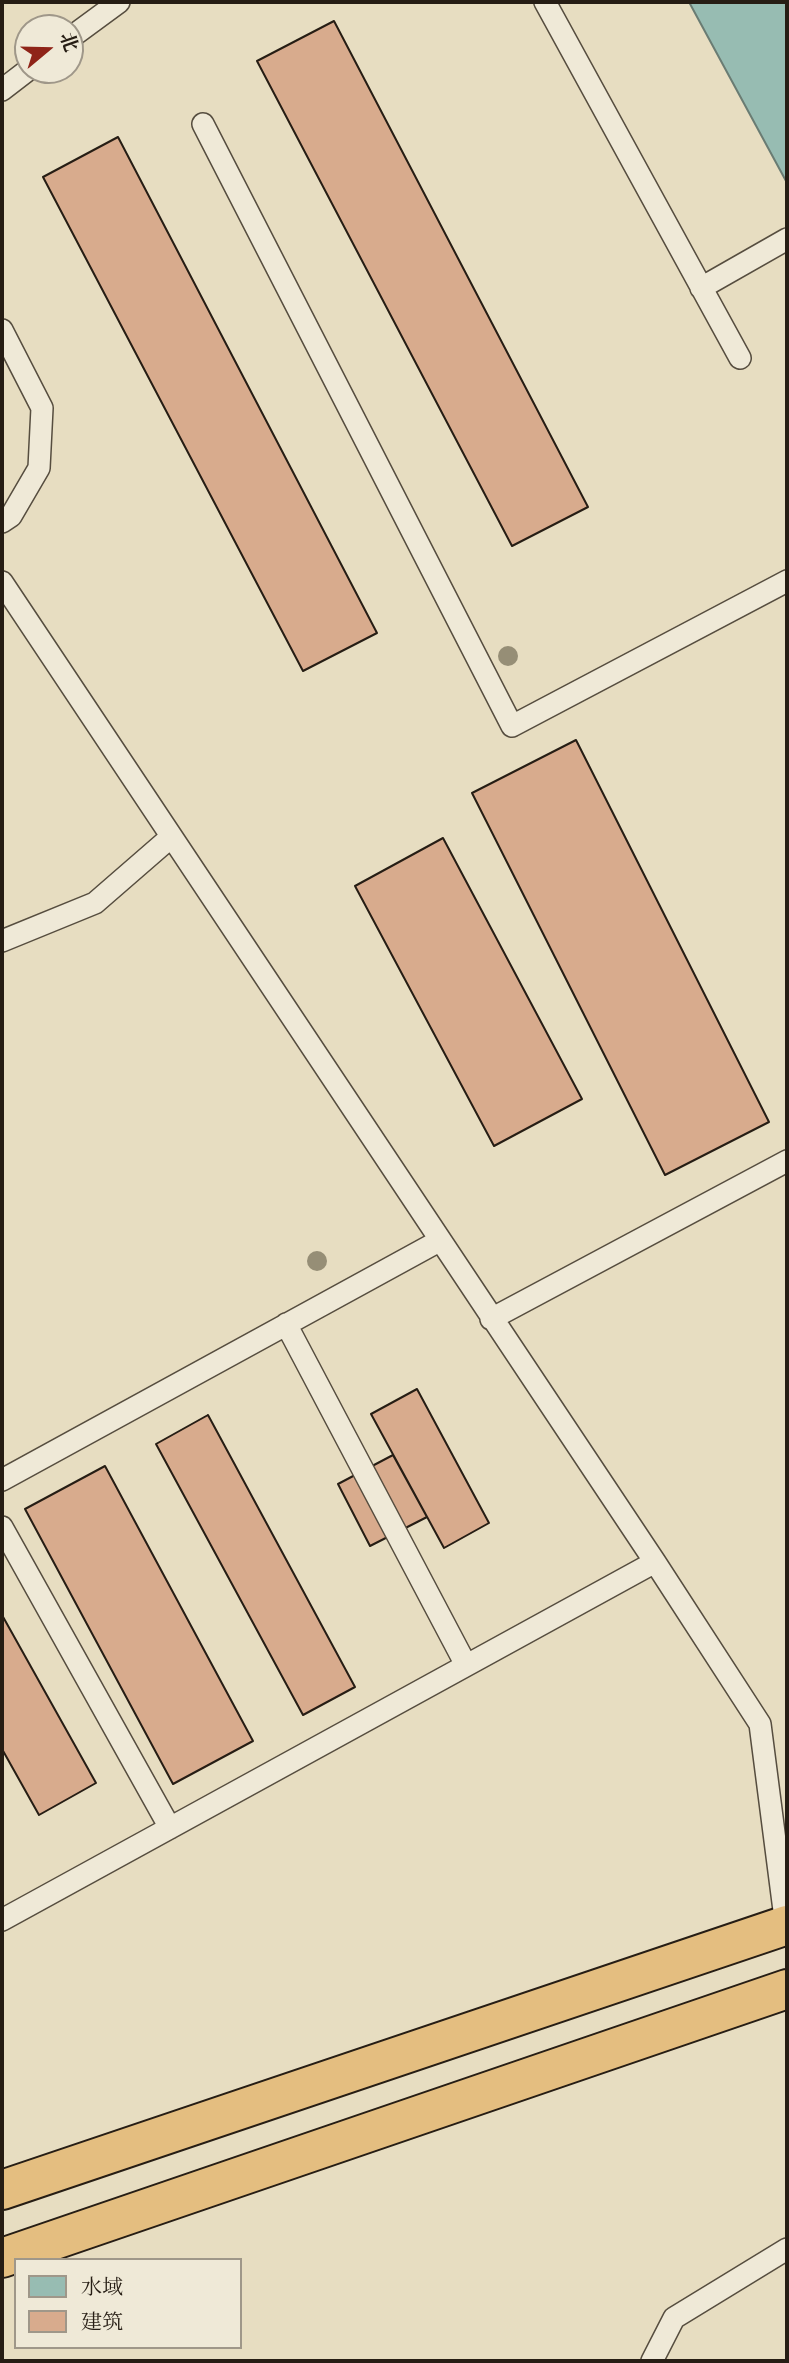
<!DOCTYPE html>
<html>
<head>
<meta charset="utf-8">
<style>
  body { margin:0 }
  #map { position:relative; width:789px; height:2363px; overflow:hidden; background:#e7ddc1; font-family:"Sorts Mill Goudy","Noto Serif SC",serif }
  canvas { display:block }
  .frame { position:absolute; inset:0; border:4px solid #261d14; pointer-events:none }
  .legend { position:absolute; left:14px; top:2258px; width:228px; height:91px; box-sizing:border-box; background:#efe9d7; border:2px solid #9f9789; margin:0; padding:9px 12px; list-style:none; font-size:21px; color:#261d14 }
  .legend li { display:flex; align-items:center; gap:14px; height:35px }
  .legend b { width:35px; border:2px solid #9f9789 }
  .north { position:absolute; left:14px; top:14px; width:70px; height:70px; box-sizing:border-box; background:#efe9d7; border:2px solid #9f9789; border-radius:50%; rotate:71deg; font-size:19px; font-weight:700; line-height:28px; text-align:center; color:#261d14 }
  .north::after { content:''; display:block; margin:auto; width:24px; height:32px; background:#8f2418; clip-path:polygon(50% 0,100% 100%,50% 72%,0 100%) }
</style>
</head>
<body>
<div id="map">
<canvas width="789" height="2363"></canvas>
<div class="frame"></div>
<ul class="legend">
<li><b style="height:19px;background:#97bcb2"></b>水域</li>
<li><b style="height:19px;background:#d8ab8d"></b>建筑</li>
</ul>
<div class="north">北</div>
</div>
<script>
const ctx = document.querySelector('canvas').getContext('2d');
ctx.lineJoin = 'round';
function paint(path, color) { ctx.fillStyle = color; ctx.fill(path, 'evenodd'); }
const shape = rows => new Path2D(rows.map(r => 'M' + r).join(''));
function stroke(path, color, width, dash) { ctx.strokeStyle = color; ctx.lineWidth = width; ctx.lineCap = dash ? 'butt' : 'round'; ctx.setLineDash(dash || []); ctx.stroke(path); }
const water = shape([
  [689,2,787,2,786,181,689,2]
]);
paint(water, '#97bcb2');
stroke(water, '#6a7c73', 2);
const building = shape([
  [334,21,588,507,512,546,257,61,334,21],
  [118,137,377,633,303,671,43,177,118,137],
  [576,740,769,1122,665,1175,472,793,576,740],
  [443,838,582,1099,494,1146,355,886,443,838],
  [417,1389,489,1523,444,1548,371,1414,417,1389],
  [208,1415,355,1687,303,1715,156,1444,208,1415],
  [393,1455,427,1517,370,1546,338,1484,393,1455],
  [105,1466,253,1741,173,1784,25,1509,105,1466],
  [2,1615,96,1783,39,1815,2,1749,2,1615]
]);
paint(building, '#d8ab8d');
stroke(building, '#261d14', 2);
const service = shape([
  [545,2,740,358],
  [70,38,119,2],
  [2,90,28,70],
  [203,124,512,726,787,581],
  [701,288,787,239],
  [2,330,42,408,39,468,11,516,2,522],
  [2,582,655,1562,760,1724,786,1926],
  [2,941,95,903,171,837],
  [491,1319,787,1161],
  [286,1324,466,1665],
  [2,1480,439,1241],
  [2,1527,170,1828],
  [2,1920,655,1562],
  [652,2361,674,2318,787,2249]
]);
const trunk = shape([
  [2,2190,787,1925],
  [2,2258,787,1989]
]);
stroke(service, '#564d3f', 24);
stroke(trunk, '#261d14', 42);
stroke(service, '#efe9d7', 21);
stroke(trunk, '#e4be80', 38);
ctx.fillStyle = '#968e76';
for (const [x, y] of [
  [508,656],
  [317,1261]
]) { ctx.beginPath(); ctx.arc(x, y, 10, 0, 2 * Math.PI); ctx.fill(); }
</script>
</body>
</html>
